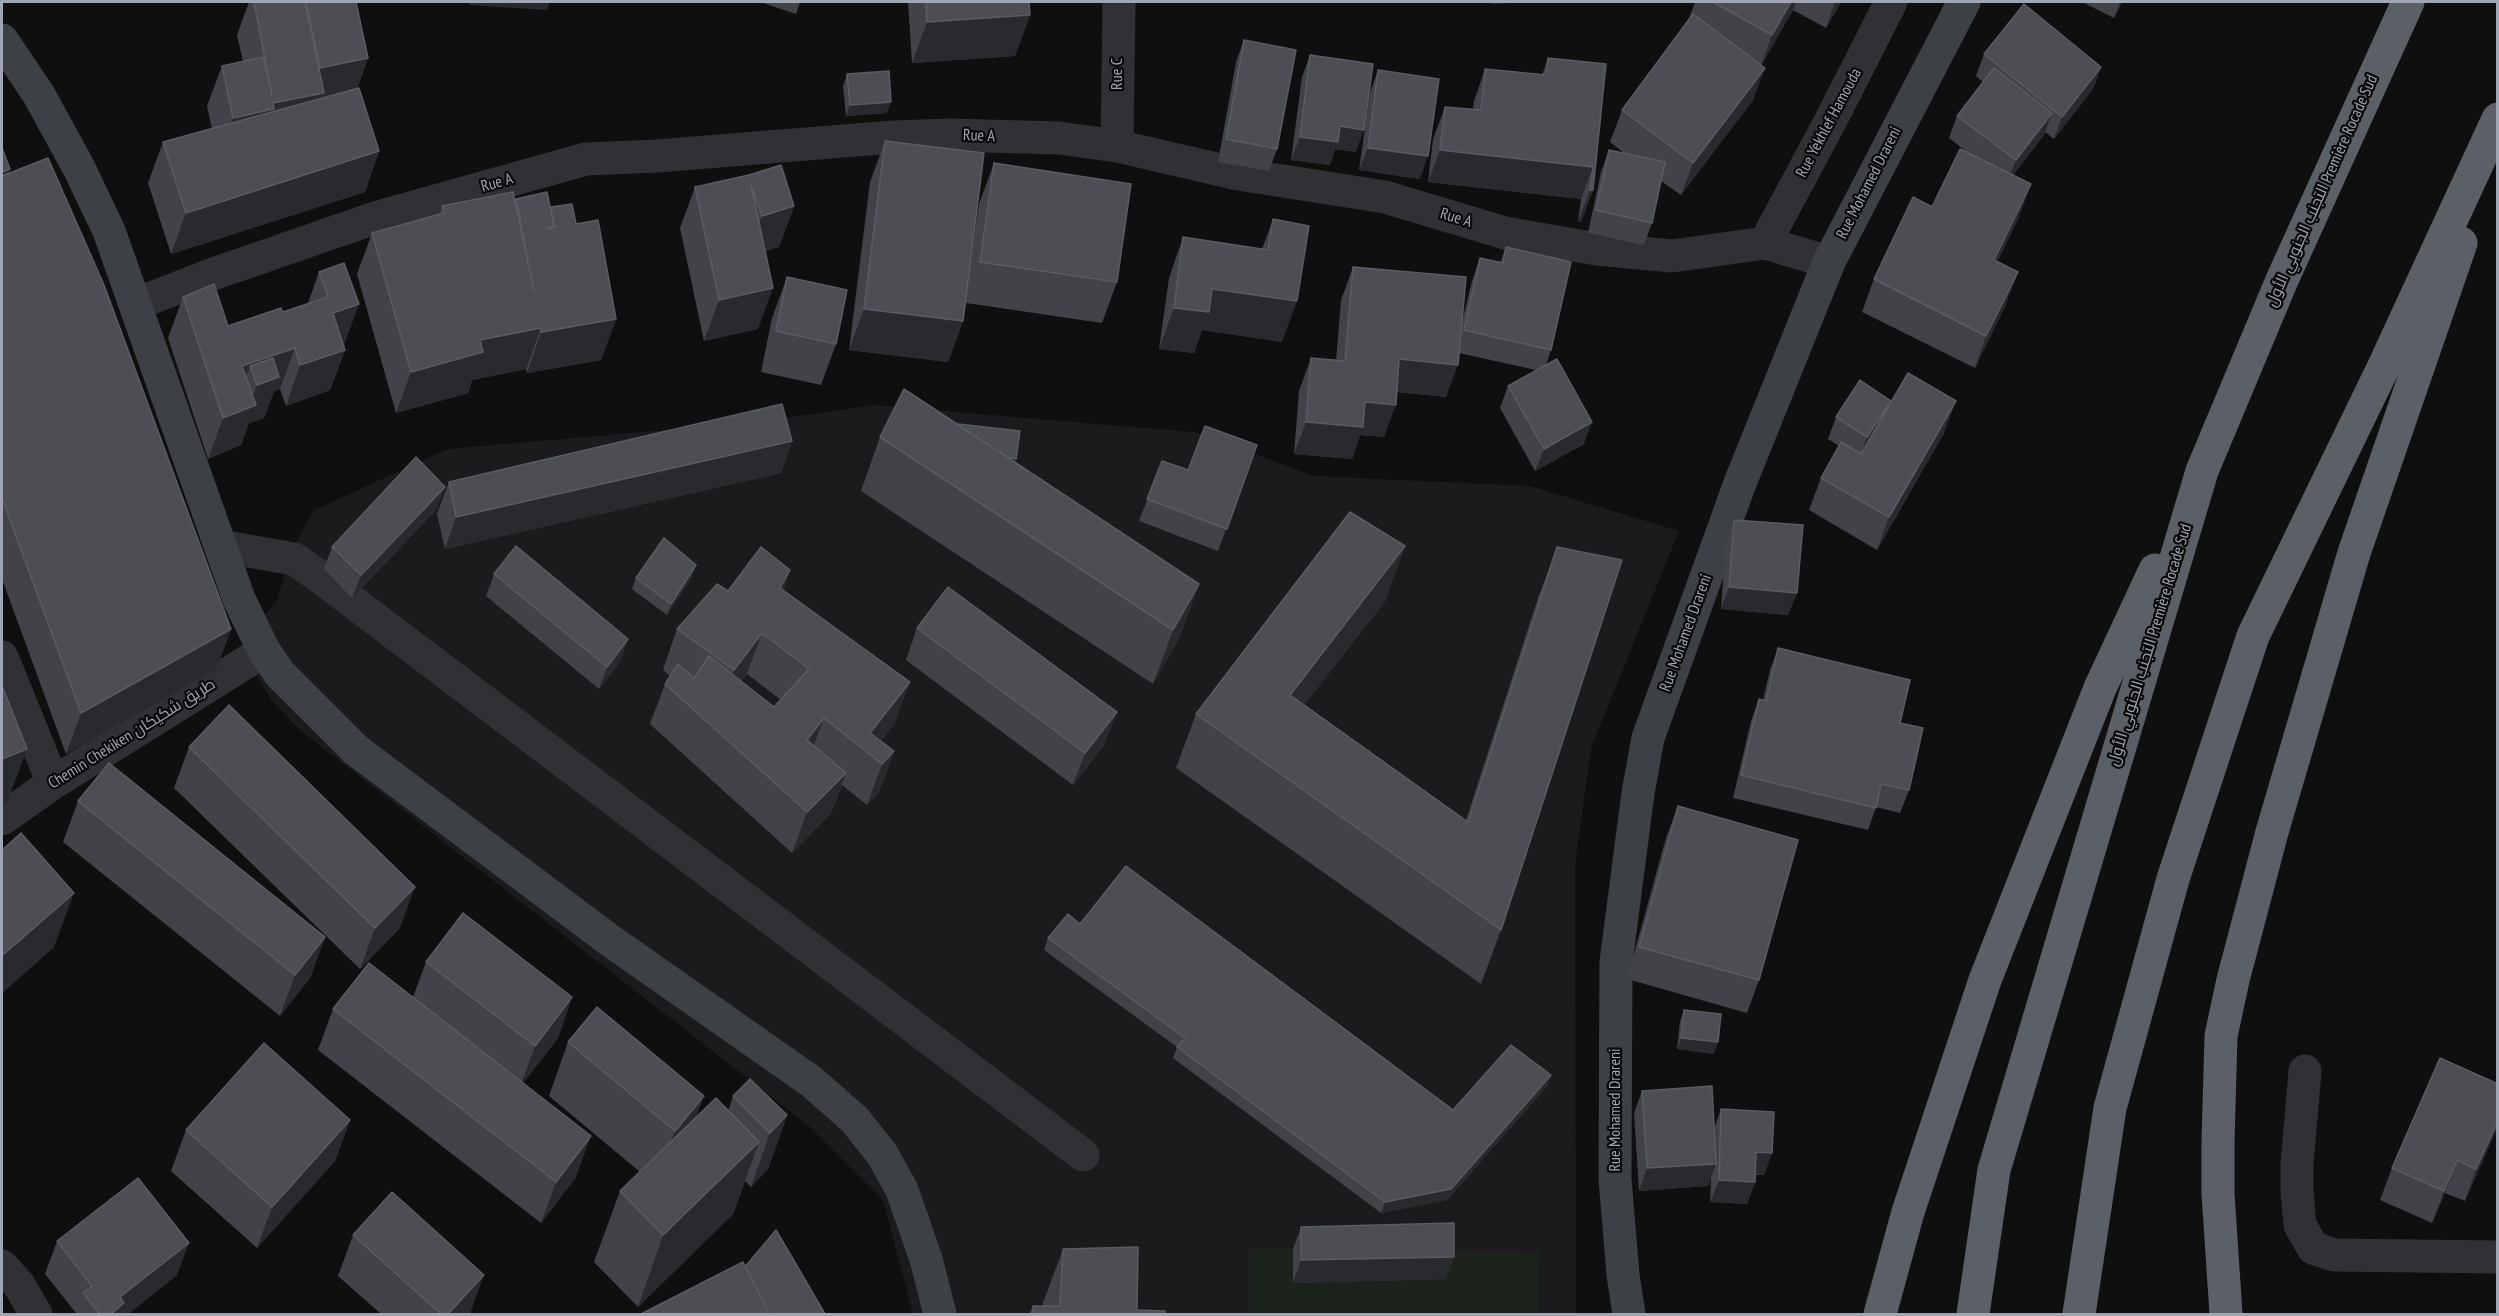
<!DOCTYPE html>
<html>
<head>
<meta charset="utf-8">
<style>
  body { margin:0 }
  #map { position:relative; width:2499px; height:1316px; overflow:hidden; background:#0f0f10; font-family:"PT Sans Narrow",sans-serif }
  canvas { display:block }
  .frame { position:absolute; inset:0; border:3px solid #9fa6b2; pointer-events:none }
</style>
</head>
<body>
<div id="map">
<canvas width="2499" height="1316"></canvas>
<div class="frame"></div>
</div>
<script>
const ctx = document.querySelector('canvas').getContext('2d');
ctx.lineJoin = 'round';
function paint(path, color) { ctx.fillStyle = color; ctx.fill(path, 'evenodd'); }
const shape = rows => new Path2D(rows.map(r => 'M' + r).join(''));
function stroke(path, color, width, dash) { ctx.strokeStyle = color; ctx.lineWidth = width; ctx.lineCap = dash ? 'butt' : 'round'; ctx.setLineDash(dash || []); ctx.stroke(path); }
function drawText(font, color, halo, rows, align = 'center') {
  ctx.font = font + ' "PT Sans Narrow",Cairo,sans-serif'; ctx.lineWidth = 4.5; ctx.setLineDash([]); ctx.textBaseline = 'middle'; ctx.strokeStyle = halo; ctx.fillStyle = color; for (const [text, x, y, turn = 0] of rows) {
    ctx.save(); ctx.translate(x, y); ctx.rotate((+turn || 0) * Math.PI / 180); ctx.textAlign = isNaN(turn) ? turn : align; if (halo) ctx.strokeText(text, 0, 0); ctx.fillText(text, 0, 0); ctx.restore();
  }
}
paint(shape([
  [873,405,1194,432,1315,476,1530,486,1679,531,1591,748,1575,865,1576,1314,913,1314,883,1200,810,1127,296,727,269,697,240,646,277,600,292,550,314,510,448,449,757,422]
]), '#1b1b1d');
paint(shape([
  [1249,1247,1539,1252,1538,1314,1249,1314]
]), '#1b231c');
stroke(shape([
  [1117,146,1119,2],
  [1765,243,1832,118,1891,2],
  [136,304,213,274,375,218,586,159,657,156,893,137,950,135,1059,138,1117,146,1238,174,1385,197,1505,233,1597,249,1672,256,1765,243,1829,262],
  [220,546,294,559,316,574,1083,1155],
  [2,657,53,783],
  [2,819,53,783,264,651],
  [2305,1071,2297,1164,2297,1190,2300,1225,2313,1248,2334,1255,2498,1257],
  [2,1266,19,1285,36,1314]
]), '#303135', 33);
stroke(shape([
  [2,40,39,95,79,168,109,231,239,599,264,651,280,674,356,750,608,939,812,1082,855,1120,882,1154,902,1190,926,1259,940,1314],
  [1629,1314,1623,1275,1615,1179,1616,962,1638,793,1648,738,1740,483,1829,262,1964,2]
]), '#3d4045', 33);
stroke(shape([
  [1880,1314,1908,1212,1985,980,2100,688,2155,570],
  [1973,1314,1994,1170,2202,471,2282,280,2408,2],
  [2079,1314,2110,1108,2173,879,2253,636,2384,366,2498,119],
  [2226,1314,2218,1193,2218,1142,2221,1036,2233,980,2272,832,2354,553,2461,243]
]), '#5b5f66', 33);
paint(shape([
  [249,2,356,2,368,58,357,89,379,151,365,192,171,254,148,183,163,142,212,129,207,106,222,66,243,61,237,35],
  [760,2,800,2,796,14],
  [908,2,1029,2,1030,15,1015,56,912,63],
  [1695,2,1841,2,1826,28,1793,10,1761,65,1753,100,1681,195,1661,181,1652,223,1644,245,1588,233,1601,172,1609,150,1624,153,1610,142,1622,110,1688,21],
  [2082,2,2122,2,2114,18],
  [1244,40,1277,149,1269,171,1218,162,1236,62],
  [1984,54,2101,67,2093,89,2054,139,2045,132,2044,135,2013,175,2019,217,1997,262,2006,304,1975,368,1862,312,1874,279,1932,207,1971,155,1949,138,1957,116,1983,82,1976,76],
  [1310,55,1356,152,1335,149,1330,165,1291,160,1302,77],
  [1548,58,1606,64,1593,190,1581,222,1578,222,1581,199,1428,182,1433,139,1445,107,1473,109,1474,101,1485,69,1542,75],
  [1378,70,1420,179,1359,170,1370,93],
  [847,74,887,113,846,116,843,86],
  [885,141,969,273,979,204,994,163,1117,282,1102,323,966,303,963,321,948,362,849,350,870,182],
  [2,148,10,169,8,173,231,629,216,670,66,754,2,579],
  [749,175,794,206,779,247,765,251,758,329,704,341,680,228,695,187],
  [516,199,550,211,551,207,576,224,616,319,601,360,527,373,526,369,472,380,468,393,396,413,357,274,372,233,440,214,442,206,515,202],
  [1273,219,1282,342,1202,330,1194,353,1159,349,1169,278,1183,237,1262,249],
  [1506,247,1551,350,1546,365,1584,444,1535,471,1500,408,1508,386,1536,370,1459,353,1446,397,1397,392,1384,437,1360,435,1352,459,1294,454,1299,391,1311,358,1336,361,1341,300,1353,267,1461,326,1472,281,1480,258,1500,263],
  [319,272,345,350,330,390,286,406,280,389,274,391,264,418,249,423,241,445,208,459,168,338,183,297,228,326,283,312,308,303],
  [787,277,836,344,821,385,761,372,772,318],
  [1889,407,1944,433,1877,550,1809,510,1821,478,1839,446,1828,439,1836,417],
  [958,425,1016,459,1015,463,1199,584,1179,639,1153,684,861,491,880,437],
  [792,441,781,473,445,549,437,514,449,482],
  [1257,445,1218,551,1139,521,1162,461,1188,470],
  [437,509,352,598,324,569,332,547],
  [1734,520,1797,593,1788,615,1721,609,1726,542],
  [1557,547,1501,930,1481,984,1176,768,1196,714,1386,600,1304,705,1466,820,1537,601],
  [790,570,783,590,895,723,881,741,894,751,879,792,867,805,842,785,831,813,792,853,650,724,665,684,670,676,663,670,677,629,728,591],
  [747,674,781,700,774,707,741,681],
  [494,574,628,639,620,662,599,689,486,596],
  [692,577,667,615,632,589,636,578],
  [917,628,1105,744,1073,785,906,660],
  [1778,648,1900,723,1909,790,1900,813,1876,807,1868,830,1733,798,1751,721,1759,699,1763,700,1770,670],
  [189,747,400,928,360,969,174,788],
  [78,801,325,937,310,978,280,1016,63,842],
  [1678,806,1759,980,1747,1013,1627,979,1666,838],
  [2,850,54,947,2,993],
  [1080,924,1453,1110,1551,1075,1547,1086,1447,1200,1381,1213,1173,1058,1177,1047,1044,950,1048,938],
  [426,962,572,997,558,1038,523,1083,576,1177,541,1223,318,1050,333,1009,413,997],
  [1684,1010,1714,1054,1677,1049,1680,1021],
  [568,1042,696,1117,728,1111,733,1096,787,1115,768,1169,751,1187,745,1181,733,1214,638,1307,594,1262,620,1191,640,1172,549,1096],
  [1642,1091,1714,1129,1721,1109,1772,1153,1764,1175,1755,1175,1755,1182,1747,1204,1710,1202,1711,1178,1708,1186,1639,1191,1634,1113],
  [350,1120,335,1161,257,1248,171,1171,186,1130],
  [2498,1126,2465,1201,2445,1193,2432,1223,2380,1200,2392,1168],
  [1301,1227,1446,1279,1293,1283,1293,1249],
  [353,1235,470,1314,381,1314,338,1276],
  [57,1241,177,1275,128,1314,76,1314,76,1313,45,1274],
  [1063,1249,1137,1310,1165,1314,1029,1314,1033,1306,1043,1306,1043,1303]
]), '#424348');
paint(shape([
  [470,2,550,2,547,10,469,5],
  [1492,2,1543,2,1491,4],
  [1791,2,1796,2,1793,10,1760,68,1772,35],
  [1835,2,1841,2,1826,28],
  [2120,2,2122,2,2114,18],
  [1030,15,1015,56,912,63,927,22],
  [368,58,353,99,219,159,233,118,273,103,310,96,320,68],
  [2101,67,2093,89,2054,139,2062,117],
  [1765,68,1753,100,1681,195,1693,163],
  [891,102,887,113,846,116,850,105],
  [2052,113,2044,135,2007,182,2016,160],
  [1340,126,1364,130,1356,152,1335,149,1330,165,1291,160,1300,137],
  [1368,148,1428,156,1420,179,1359,170],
  [1440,150,1593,167,1581,199,1428,182],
  [379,151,365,192,171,254,186,213],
  [10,169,2,192,2,172],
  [2031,184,2019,217,1982,292,1994,260],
  [1590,190,1593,190,1581,222,1578,222],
  [794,206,779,247,747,257,762,216],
  [2018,272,2006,304,1975,368,1986,336],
  [773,288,758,329,704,341,719,300],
  [1212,289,1297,301,1282,342,1202,330,1194,353,1159,349,1174,308],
  [359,304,344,345,333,313],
  [864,309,963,321,948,362,849,350],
  [616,319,601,360,527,373,541,332],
  [541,328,526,369,472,380,468,393,396,413,411,372,480,340],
  [295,348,280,389,274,391,264,418,249,423,241,445,208,459,223,418,249,407,257,385,250,366,236,404,242,366],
  [345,350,330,390,286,406,300,365],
  [1399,359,1458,365,1446,397,1387,391],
  [1891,401,1883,423,1859,459,1867,437],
  [1956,401,1944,433,1877,550,1889,517],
  [1365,402,1396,405,1384,437,1360,435,1352,459,1294,454,1306,422],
  [1592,422,1584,444,1535,471,1544,449],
  [792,441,781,473,445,549,456,517],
  [955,451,1016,459,1012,470],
  [445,487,437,509,352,598,361,575],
  [1405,546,1386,600,1270,749,1290,695],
  [696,565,692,577,667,615,671,604],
  [790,570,775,611,780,588],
  [1199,584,1179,639,1153,684,1173,630],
  [1729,587,1797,593,1788,615,1721,609],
  [231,629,216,670,66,754,81,713],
  [762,633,747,674,720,711,734,670],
  [628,639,620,662,599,689,607,667],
  [910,682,895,723,870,755,870,733],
  [1117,712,1105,744,1073,785,1085,753],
  [824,718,809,758,807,740],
  [27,749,7,803,2,805,2,759],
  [894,751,879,792,867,805,882,764],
  [846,773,831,813,792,853,807,812],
  [415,887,400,928,360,969,375,928],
  [74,893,54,947,2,993,2,962,4,954],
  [325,937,310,978,280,1016,295,975],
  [572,997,558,1038,520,1087,535,1046],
  [1681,1038,1718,1042,1714,1054,1677,1049],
  [1551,1075,1547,1086,1447,1200,1381,1213,1385,1202],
  [704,1096,684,1150,655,1185,675,1131],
  [787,1115,768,1169,751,1187,770,1133],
  [350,1120,335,1161,257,1248,272,1207],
  [2498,1121,2498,1126,2465,1201,2476,1169],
  [591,1136,576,1177,541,1223,556,1182],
  [759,1142,733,1214,638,1307,663,1235],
  [1756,1152,1772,1153,1764,1175,1748,1174],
  [2457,1160,2445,1193,2432,1223,2444,1191],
  [1716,1164,1708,1186,1639,1191,1647,1168],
  [1719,1180,1755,1182,1747,1204,1710,1202],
  [189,1243,177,1275,128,1314,111,1314,120,1297],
  [1454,1257,1446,1279,1293,1283,1301,1260],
  [484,1275,470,1314,448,1314]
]), '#292a2d');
const building = shape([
  [254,2,305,2,324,93,273,103,274,109,233,118,222,66,263,57,272,95,254,2],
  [306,2,356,2,368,58,320,68,306,2],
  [926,2,1029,2,1030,15,927,22,926,2],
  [1713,2,1791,2,1772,35,1713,2],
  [2024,4,2101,67,2062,117,1984,54,2024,4],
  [1693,14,1765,68,1693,163,1622,110,1693,14],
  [1244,40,1296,50,1277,149,1226,139,1244,40],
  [1310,55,1373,64,1364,130,1340,126,1338,142,1300,137,1310,55],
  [1548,58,1606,64,1593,190,1590,190,1593,167,1440,150,1445,107,1481,110,1485,69,1546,75,1548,58],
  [1994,68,2052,113,2016,160,1957,116,1994,68],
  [1378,70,1439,79,1428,156,1368,148,1378,70],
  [889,71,891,102,850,105,847,74,889,71],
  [359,88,379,151,186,213,163,142,359,88],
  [885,141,984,153,963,321,864,309,885,141],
  [2,148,10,169,2,172,2,148],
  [1960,149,2031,184,1994,260,2018,272,1986,336,1874,279,1913,197,1932,207,1960,149],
  [1609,150,1665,162,1652,223,1596,210,1609,150],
  [48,158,104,285,231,629,81,713,2,498,2,176,48,158],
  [994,163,1131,184,1117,282,980,262,994,163],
  [781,165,794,206,762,216,751,185,773,288,719,300,695,187,749,175,781,165],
  [513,192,534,291,516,199,547,192,554,226,547,229,555,227,551,207,572,204,576,224,598,220,616,319,541,332,541,328,480,340,483,352,411,372,372,233,444,213,442,206,513,192],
  [1273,219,1309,226,1297,301,1212,289,1209,312,1174,308,1183,237,1268,250,1273,219],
  [1506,247,1571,262,1551,350,1464,330,1480,258,1503,263,1506,247],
  [344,263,359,304,333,313,345,350,300,365,295,348,242,366,256,405,223,418,183,297,214,284,228,326,281,308,283,312,328,297,319,272,344,263],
  [1353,267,1466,277,1458,365,1399,359,1396,405,1365,402,1363,427,1306,422,1311,358,1345,361,1353,267],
  [787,277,847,290,836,344,776,331,787,277],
  [273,358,279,377,257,385,250,366,273,358],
  [1557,359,1592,422,1544,449,1508,386,1557,359],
  [1908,373,1956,401,1889,517,1821,478,1841,442,1861,454,1908,373],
  [1860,380,1891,401,1867,437,1836,417,1860,380],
  [904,389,1199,584,1173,630,880,437,904,389],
  [782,404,792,441,456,517,449,482,782,404],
  [958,424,1020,431,1016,459,1007,457,958,425,958,424],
  [1205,426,1257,445,1227,529,1147,499,1162,461,1188,470,1205,426],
  [416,457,445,487,361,575,332,547,416,457],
  [1350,512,1405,546,1290,695,1468,822,1557,547,1622,560,1501,930,1196,714,1350,512],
  [1734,520,1803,525,1797,593,1729,587,1734,520],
  [664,538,696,565,671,604,636,578,664,538],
  [516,546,628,639,607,667,494,574,516,546],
  [761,547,790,570,780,588,910,682,870,733,894,751,882,764,824,718,807,740,846,773,807,812,665,684,678,664,694,678,709,656,774,707,809,669,762,633,734,670,677,629,717,584,728,591,761,547],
  [948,587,1117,712,1085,753,917,628,948,587],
  [1778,648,1910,680,1900,723,1923,728,1909,790,1881,784,1876,808,1741,775,1759,699,1766,701,1778,648],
  [2,686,27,749,2,759,2,686],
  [229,705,415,887,375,928,189,747,229,705],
  [109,763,325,937,295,975,78,801,109,763],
  [1678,806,1798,840,1759,980,1639,947,1678,806],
  [21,833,74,893,4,954,2,951,2,850,21,833],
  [1126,866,1453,1110,1511,1045,1551,1075,1451,1189,1385,1202,1177,1047,1185,1038,1048,938,1068,914,1080,924,1126,866],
  [463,913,572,997,535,1046,426,962,463,913],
  [369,963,591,1136,556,1182,333,1009,369,963],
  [597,1007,704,1096,675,1131,568,1042,597,1007],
  [1684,1010,1721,1014,1718,1042,1681,1038,1684,1010],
  [264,1043,350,1120,272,1207,186,1130,264,1043],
  [2440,1058,2498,1084,2498,1121,2476,1169,2457,1160,2444,1191,2392,1168,2440,1058],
  [750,1079,787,1115,770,1133,733,1096,750,1079],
  [1712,1086,1716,1164,1647,1168,1642,1091,1712,1086],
  [716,1098,759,1142,663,1235,620,1191,716,1098],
  [1721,1109,1774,1112,1772,1153,1756,1152,1755,1182,1719,1180,1721,1109],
  [138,1178,189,1243,120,1297,124,1303,111,1314,100,1314,83,1293,92,1286,57,1241,138,1178],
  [392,1192,484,1275,448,1314,441,1314,353,1235,392,1192],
  [1454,1223,1454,1257,1301,1260,1301,1227,1454,1223],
  [776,1230,825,1314,770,1314,745,1267,776,1230],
  [1138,1247,1137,1310,1165,1311,1165,1314,1033,1314,1033,1306,1060,1306,1063,1249,1138,1247],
  [743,1262,770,1314,641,1314,743,1262]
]);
paint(building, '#4c4e53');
stroke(building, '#595c62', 1.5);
drawText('16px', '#9fa6b2', '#0a0a0b', [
  ["Rue C",1117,74,-90],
  ["Rue Yekhlef Hamouda",1829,123,-62],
  ["Rue A",979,136,2],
  ["Rue A",497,183,-16],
  ["Rue Mohamed Drareni",1869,183,-63],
  ["التجنب الجنوبي الأول Première Rocade Sud",2322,191,-66],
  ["Rue A",1456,218,17],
  ["Rue Mohamed Drareni",1686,633,-70],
  ["التجنب الجنوبي الأول Première Rocade Sud",2150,645,-73],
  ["Chemin Chekiken طريق شكيكان",132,734,-32],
  ["Rue Mohamed Drareni",1615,1110,-90]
]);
</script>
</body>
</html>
